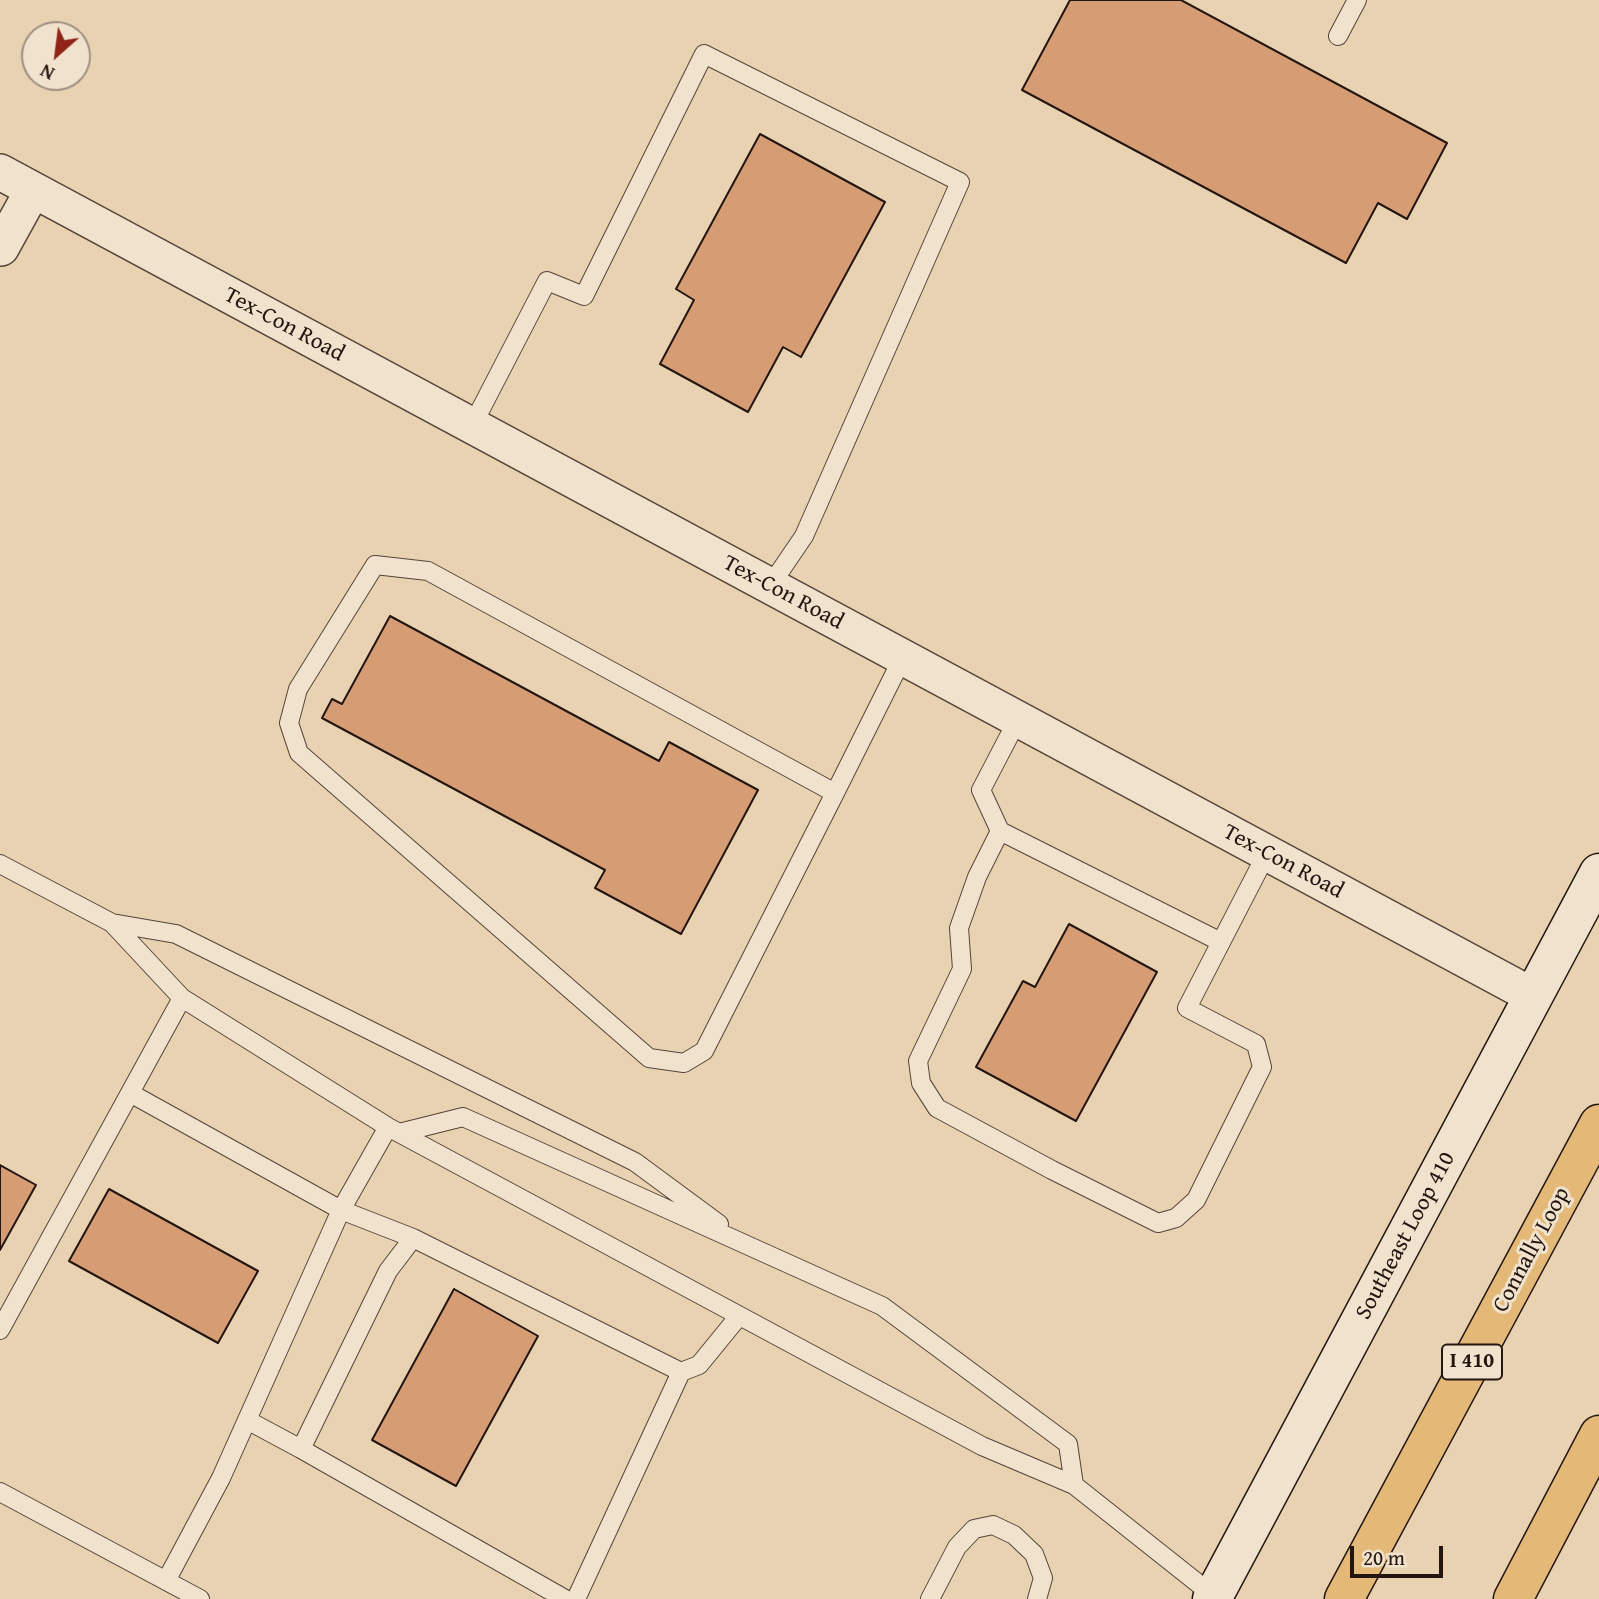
<!DOCTYPE html>
<html>
<head>
<meta charset="utf-8">
<style>
  body { margin:0 }
  #map { position:relative; width:1599px; height:1599px; overflow:hidden; background:#e8d2b1; font-family:"Gentium Book Plus",serif }
  canvas { display:block }
  .north { position:absolute; left:21px; top:21px; width:70px; height:70px; box-sizing:border-box; background:#f0e2cc; border:2px solid #9e9081; border-radius:50%; rotate:208deg; font-size:19px; font-weight:700; line-height:28px; text-align:center; color:#231611 }
  .north::after { content:''; display:block; margin:auto; width:24px; height:32px; background:#8f2418; clip-path:polygon(50% 0,100% 100%,50% 72%,0 100%) }
  .scale { position:absolute; left:1350px; top:1546px; width:93px; height:32px; box-sizing:border-box; border:4px solid #231611; border-top:0; padding-left:9px; font-size:21px; line-height:24px; white-space:nowrap; color:#231611; -webkit-text-stroke:5px #f0e2cc; paint-order:stroke }
</style>
</head>
<body>
<div id="map">
<canvas width="1599" height="1599"></canvas>
<div class="north">N</div>
<div class="scale">20 m</div>
</div>
<script>
const ctx = document.querySelector('canvas').getContext('2d');
ctx.lineJoin = 'round';
function paint(path, color) { ctx.fillStyle = color; ctx.fill(path, 'evenodd'); }
const shape = rows => new Path2D(rows.map(r => 'M' + r).join(''));
function stroke(path, color, width, dash) { ctx.strokeStyle = color; ctx.lineWidth = width; ctx.lineCap = dash ? 'butt' : 'round'; ctx.setLineDash(dash || []); ctx.stroke(path); }
function drawText(font, color, halo, rows, align = 'center') {
  ctx.font = font + ' "Gentium Book Plus",serif'; ctx.lineWidth = 6; ctx.setLineDash([]); ctx.textBaseline = 'middle'; ctx.strokeStyle = halo; ctx.fillStyle = color; for (const [text, x, y, turn = 0] of rows) {
    ctx.save(); ctx.translate(x, y); ctx.rotate((+turn || 0) * Math.PI / 180); ctx.textAlign = isNaN(turn) ? turn : align; if (halo) ctx.strokeText(text, 0, 0); ctx.fillText(text, 0, 0); ctx.restore();
  }
}
const building = shape([
  [1070,0,1181,0,1447,143,1407,219,1378,203,1346,263,1022,90,1070,0],
  [760,134,885,202,801,357,783,347,748,412,660,364,694,300,676,289,760,134],
  [390,616,659,761,669,742,758,790,681,934,595,888,605,870,322,718,332,699,342,704,390,616],
  [1069,924,1157,972,1076,1121,976,1067,1023,981,1035,987,1069,924],
  [0,1165,36,1185,0,1250,0,1165],
  [109,1189,258,1271,218,1343,69,1261,109,1189],
  [454,1289,538,1336,456,1486,372,1440,454,1289]
]);
paint(building, '#d69d74');
stroke(building, '#231611', 2);
const lane = shape([
  [1338,36,1357,0],
  [472,426,547,281,584,296,704,54,960,182,804,536,770,586],
  [1018,719,981,790,1000,831,977,877,959,928,962,969,918,1061,921,1083,937,1108,1052,1170,1158,1223,1176,1218,1196,1200,1262,1067,1256,1044,1187,1008,1267,853],
  [835,793,428,571,375,565,298,689,289,723,299,753,649,1058,684,1063,704,1051,835,793,903,657],
  [1000,831,1221,942],
  [0,864,112,923,182,998,388,1127,982,1446,1074,1485,1214,1596],
  [112,923,176,934,635,1162,719,1224],
  [130,1093,341,1210,388,1127],
  [399,1133,463,1117,882,1306,1068,1444,1074,1485],
  [0,1330,182,998],
  [247,1420,301,1449],
  [0,1492,200,1599],
  [166,1581,221,1478,341,1210,413,1238],
  [565,1599,301,1449,388,1271,413,1238,681,1372],
  [576,1599,681,1372,699,1365,739,1316],
  [930,1599,957,1547,974,1529,993,1525,1014,1535,1034,1554,1043,1578,1037,1599]
]);
const street = shape([
  [0,172,1533,996],
  [1,248,33,190]
]);
const secondary = shape([
  [1212,1599,1599,873]
]);
const highway = shape([
  [1344,1599,1599,1124],
  [1513,1599,1599,1435]
]);
stroke(lane, '#544539', 20);
stroke(street, '#544539', 38);
stroke(secondary, '#231611', 41);
stroke(highway, '#231611', 41);
stroke(lane, '#f0e2cc', 18);
stroke(street, '#f0e2cc', 35);
stroke(secondary, '#f0e2cc', 38);
stroke(highway, '#e4b978', 38);
for (const [x, y, w] of [
  [1472,1362,60]
]) { const box = new Path2D(); box.roundRect(x - w / 2, y - 17.5, w, 35, 5); ctx.fillStyle = '#f0e2cc'; ctx.fill(box); stroke(box, '#231611', 2); }
drawText('bold 21px', '#231611', null, [
  ["I 410",1472,1362]
]);
drawText('23px', '#231611', '#f0e2cc', [
  ["Tex-Con Road",284,325,28],
  ["Tex-Con Road",783,593,28],
  ["Tex-Con Road",1283,862,28],
  ["Southeast Loop 410",1406,1236,-62],
  ["Connally Loop",1532,1250,-62]
]);
</script>
</body>
</html>
